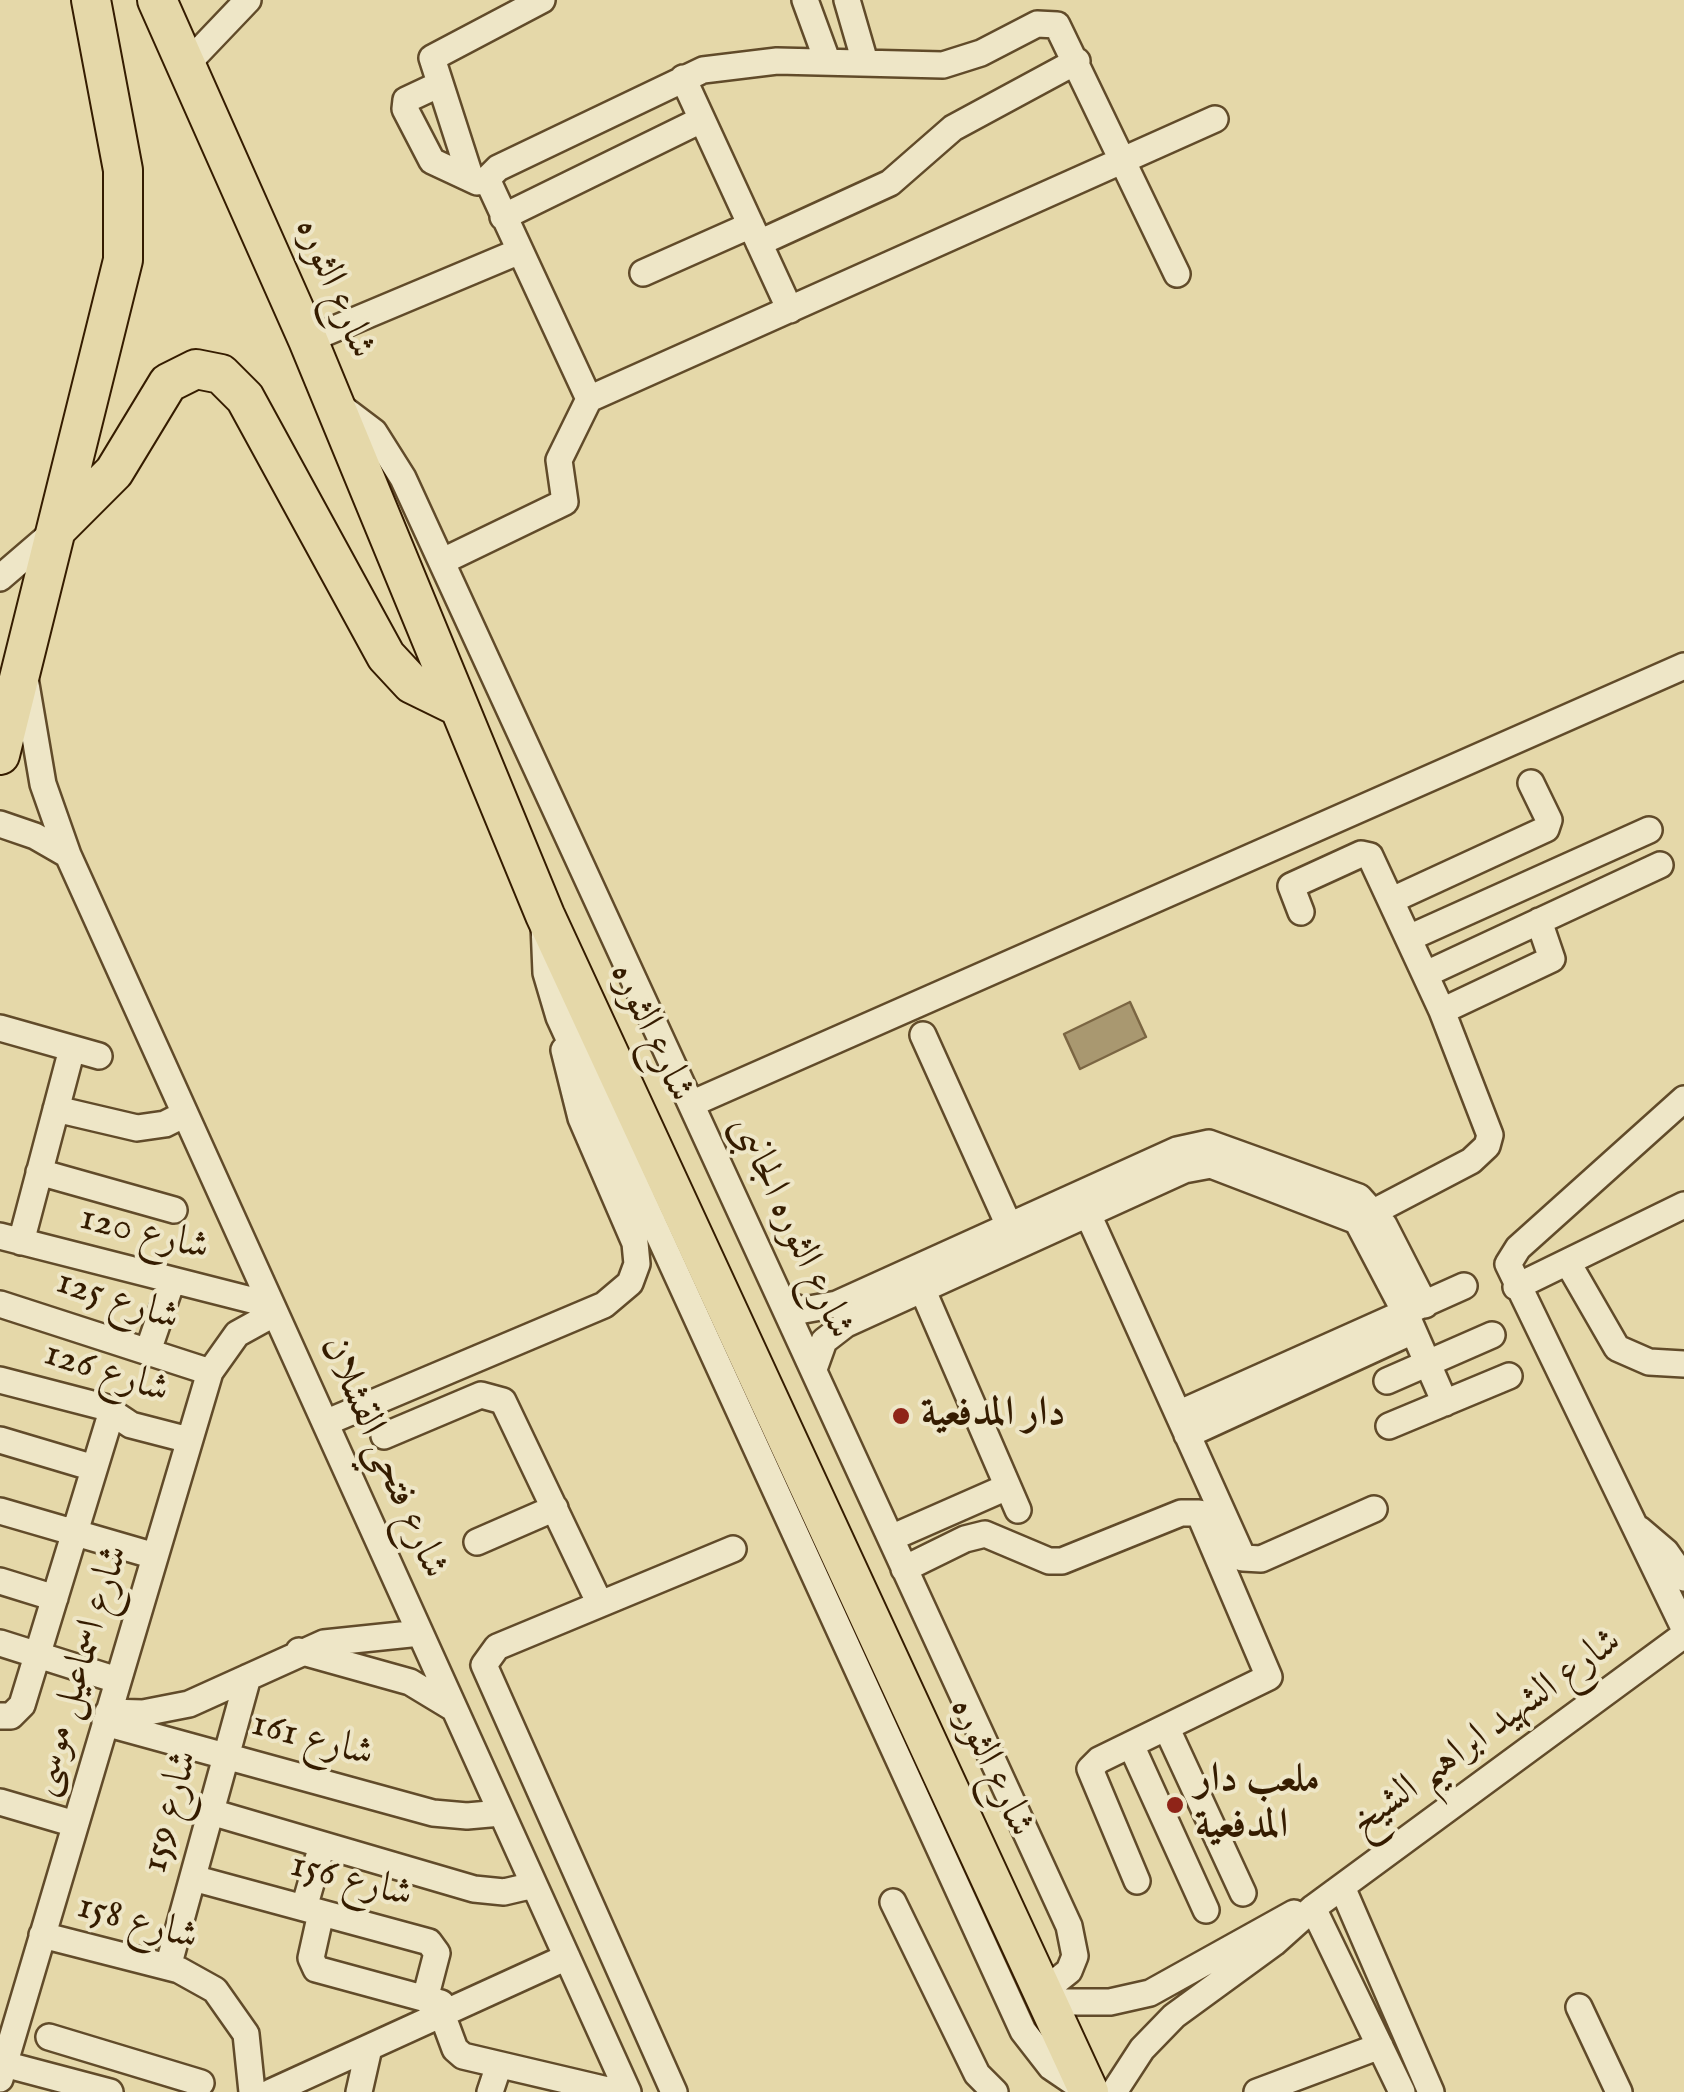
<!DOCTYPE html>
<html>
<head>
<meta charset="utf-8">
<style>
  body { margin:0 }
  canvas { display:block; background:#e5d8a9 }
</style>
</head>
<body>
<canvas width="1684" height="2092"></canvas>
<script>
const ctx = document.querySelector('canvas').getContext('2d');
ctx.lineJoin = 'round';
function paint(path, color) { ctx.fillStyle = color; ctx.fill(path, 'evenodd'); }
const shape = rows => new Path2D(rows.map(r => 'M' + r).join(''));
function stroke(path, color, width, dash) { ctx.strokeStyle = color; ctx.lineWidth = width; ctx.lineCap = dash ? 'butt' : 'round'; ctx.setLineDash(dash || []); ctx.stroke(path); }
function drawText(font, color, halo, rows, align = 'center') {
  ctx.font = font + ' "IM FELL English",Amiri,serif'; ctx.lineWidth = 8; ctx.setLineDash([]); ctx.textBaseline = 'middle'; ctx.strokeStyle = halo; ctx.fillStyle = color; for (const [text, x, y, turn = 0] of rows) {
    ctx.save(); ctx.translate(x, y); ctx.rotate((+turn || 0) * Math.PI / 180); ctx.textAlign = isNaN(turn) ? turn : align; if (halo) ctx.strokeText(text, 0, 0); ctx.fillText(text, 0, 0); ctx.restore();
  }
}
const water = shape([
  [1130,1002,1146,1037,1080,1069,1064,1034,1130,1002]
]);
paint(water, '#a99870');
stroke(water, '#7b6643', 2.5);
const minor = shape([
  [805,0,827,60],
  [847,0,865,62],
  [186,65,248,0],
  [683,78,790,310],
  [438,85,406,100,405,109,432,161,477,182],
  [471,179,432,58,542,0],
  [503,217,701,120],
  [759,243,890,183,953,128,1077,61],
  [643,273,751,225],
  [308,340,520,251],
  [589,399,1215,119],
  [333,401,374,432,403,478,1069,1926,1075,1956,1069,1971,1044,1991],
  [443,561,565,502,559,460,589,399,487,179,498,168,703,70,777,61,943,65,981,53,1037,24,1057,25,1177,274],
  [0,578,57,529],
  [26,684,43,784,68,855,628,2092],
  [0,824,35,836,68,855],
  [1392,900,1546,829,1549,820,1531,783],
  [1301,912,1291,886,1361,854,1370,856,1442,1011,1490,1135,1487,1146,1471,1161,1364,1217],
  [544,925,546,973,559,1017,1023,2031,1051,2067,1088,2092],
  [1409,938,1649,830],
  [1426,974,1660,865],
  [1442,1011,1552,959,1539,921],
  [0,1028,99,1056],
  [923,1035,1016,1241],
  [1684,1099,1518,1248,1508,1264,1684,1628],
  [691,1104,1684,666],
  [56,1109,137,1128,165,1124,185,1114],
  [39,1172,174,1210],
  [1082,1201,1243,1558,1261,1559,1374,1509],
  [0,1236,271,1305],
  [21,1242,72,1049],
  [1568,1263,1617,1348,1649,1362,1684,1364],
  [917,1277,1018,1510],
  [1516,1287,1684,1205],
  [0,1304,210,1372],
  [783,1304,804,1310,837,1304,1177,1150,1209,1143,1359,1197,1384,1225,1425,1305],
  [148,1351,172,1281],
  [814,1369,824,1341,846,1324,1184,1170,1211,1165,1357,1221,1406,1314,1445,1403],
  [0,1380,104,1407,131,1425,189,1440],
  [1387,1381,1492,1335],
  [1178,1414,1464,1286],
  [325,1423,604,1305,630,1283,637,1264,635,1243,581,1118,564,1050],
  [1389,1426,1509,1376],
  [1187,1435,1413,1331],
  [384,1436,481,1395,503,1401,600,1604],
  [0,1440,94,1468],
  [0,1511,155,1556],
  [1639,1529,1666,1552,1684,1578],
  [891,1538,1007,1487],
  [477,1542,555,1508],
  [904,1569,965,1539,985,1534,1049,1561,1062,1561,1181,1513,1199,1513,1269,1677,1099,1760,1090,1769,1137,1881],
  [0,1581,55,1598],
  [0,1643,117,1680],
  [299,1651,410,1682,453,1708],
  [108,1712,143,1713,189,1704,324,1643,420,1633],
  [0,1716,11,1716,22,1705,112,1411],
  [105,1723,433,1813,467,1816,501,1813],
  [1167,1729,1243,1893],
  [1131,1745,1206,1910],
  [0,1802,75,1824],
  [211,1812,474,1889,504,1892,534,1885],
  [193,1878,429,1942,437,1953,425,1999],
  [1342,1887,1431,2092],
  [893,1902,977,2074,995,2092],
  [304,1908,322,1845],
  [1313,1908,1402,2092],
  [321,1913,311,1958,316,1969,441,2003],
  [42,1935,179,1970,215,1990,246,2034,252,2092],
  [168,1967,248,1677],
  [1049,2002,1110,2002,1150,1993,1294,1913],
  [1579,2007,1619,2092],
  [442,2014,455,2049,463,2056,616,2092],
  [49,2037,201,2083],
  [4,2064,110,2092],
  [0,2079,210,1372,237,1334,275,1313],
  [271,2092,567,1957],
  [359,2092,369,2048],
  [490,2092,499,2065],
  [674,2092,484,1665,497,1647,733,1549],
  [1114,2092,1142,2049,1174,2016,1274,1943,1313,1908,1684,1635],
  [1257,2092,1380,2046]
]);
const highway = shape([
  [157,0,308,340,545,915,1089,2092],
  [57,529,114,472,168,383,196,369,221,374,245,398,386,656,412,684,459,707],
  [0,755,123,260,123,170,91,0]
]);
stroke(minor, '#614b2a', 30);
stroke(highway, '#351c00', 42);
stroke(minor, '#eee6c7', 25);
stroke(highway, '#e5d8a9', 38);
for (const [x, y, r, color] of [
  [901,1416,10,"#8f2418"],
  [1175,1805,10,"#8f2418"]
]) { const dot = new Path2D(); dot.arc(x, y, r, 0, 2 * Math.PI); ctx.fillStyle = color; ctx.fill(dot); stroke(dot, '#eee6c7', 4); }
drawText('40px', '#351c00', '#eee6c7', [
  ["شارع الثوره",333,289,67],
  ["شارع الثوره",650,1033,65],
  ["شارع الثوره الجانبى",790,1228,65],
  ["شارع 120",144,1235,14],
  ["شارع 125",117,1302,18],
  ["شارع 126",106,1374,18],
  ["شارع فتحي القشلان",382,1458,66],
  ["شارع اسماعيل موسى",81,1671,-73],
  ["شارع الشهيد ابراهيم الشيخ",1487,1734,-36],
  ["شارع 161",312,1741,15],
  ["شارع الثوره",990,1768,65],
  ["شارع 159",172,1812,-75],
  ["شارع 156",351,1882,15],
  ["شارع 158",137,1924,16]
]);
drawText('bold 40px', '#351c00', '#eee6c7', [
  ["دار المدفعية",921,1416],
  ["ملعب دار",1195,1782],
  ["المدفعية",1195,1828]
], 'left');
</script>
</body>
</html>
